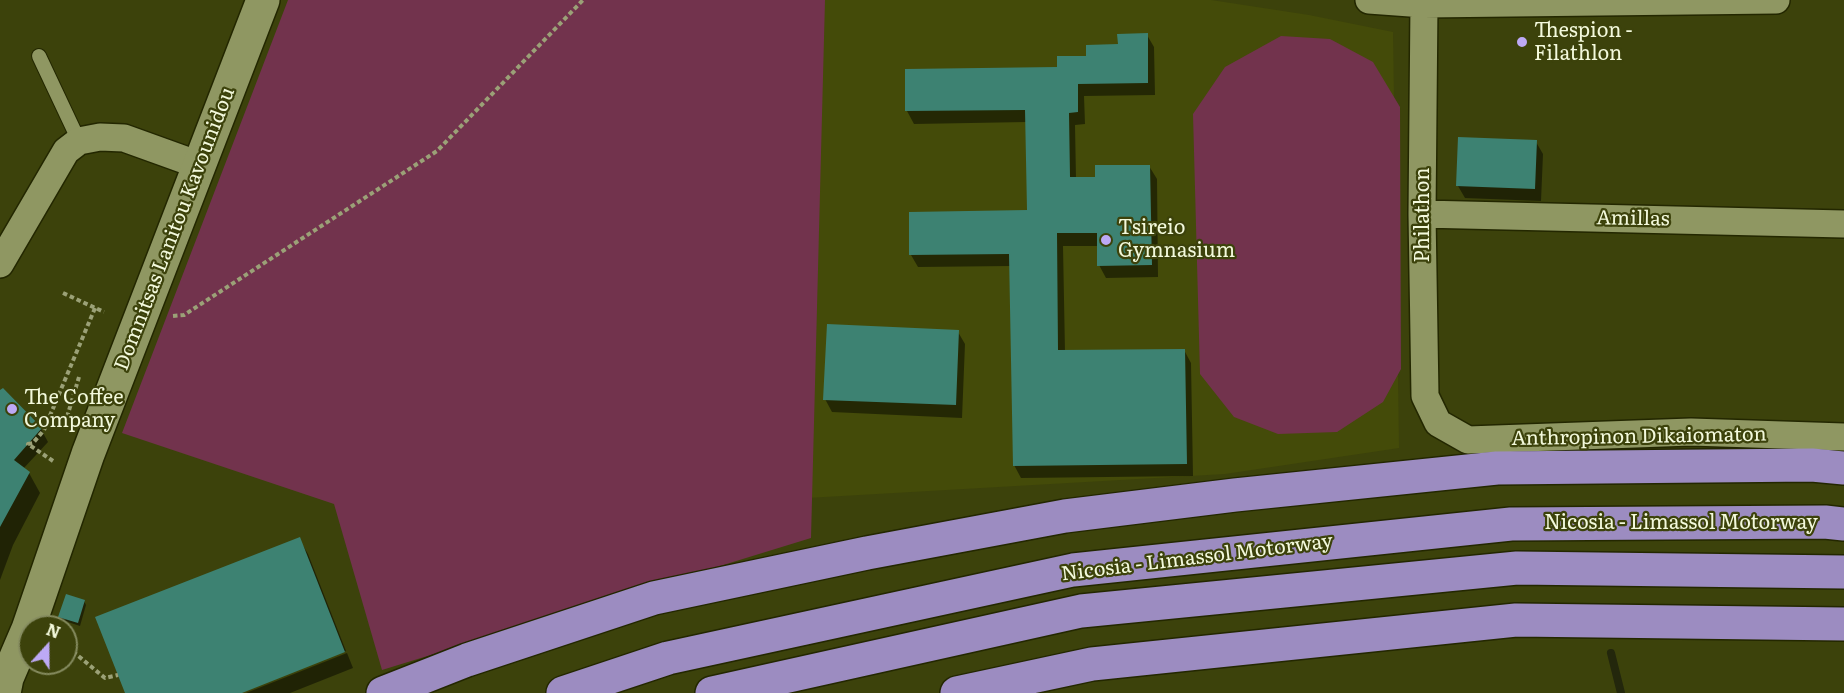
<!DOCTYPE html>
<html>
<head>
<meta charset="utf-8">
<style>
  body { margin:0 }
  #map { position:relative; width:1844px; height:693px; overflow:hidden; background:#3c420b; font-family:Literata,serif }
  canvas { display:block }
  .north { position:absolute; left:18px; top:615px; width:60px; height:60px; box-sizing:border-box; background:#3c420b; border:2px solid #858b5f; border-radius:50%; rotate:21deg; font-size:16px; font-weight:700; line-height:24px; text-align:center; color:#f3f9dc }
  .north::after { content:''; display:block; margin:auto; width:21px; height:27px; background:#bda9f5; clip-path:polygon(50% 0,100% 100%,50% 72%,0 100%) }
</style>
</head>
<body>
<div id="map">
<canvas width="1844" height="693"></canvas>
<div class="north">N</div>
</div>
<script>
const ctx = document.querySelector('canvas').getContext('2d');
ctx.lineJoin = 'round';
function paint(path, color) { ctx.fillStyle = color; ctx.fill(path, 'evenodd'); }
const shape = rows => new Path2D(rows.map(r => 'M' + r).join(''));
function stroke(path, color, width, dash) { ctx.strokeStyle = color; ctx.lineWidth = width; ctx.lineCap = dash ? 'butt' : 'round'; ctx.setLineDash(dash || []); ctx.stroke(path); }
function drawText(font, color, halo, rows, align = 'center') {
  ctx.font = font + ' Literata,serif'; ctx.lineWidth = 4.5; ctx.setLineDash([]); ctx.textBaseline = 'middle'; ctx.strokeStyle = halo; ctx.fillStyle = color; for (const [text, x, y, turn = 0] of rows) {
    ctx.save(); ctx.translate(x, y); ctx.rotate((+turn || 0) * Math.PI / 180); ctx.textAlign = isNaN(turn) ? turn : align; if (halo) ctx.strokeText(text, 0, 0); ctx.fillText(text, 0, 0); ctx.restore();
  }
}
paint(shape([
  [824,0,1211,0,1309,15,1393,32,1399,448,1225,474,807,498]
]), '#444b09');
paint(shape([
  [288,0,825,0,811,538,382,670,334,504,122,433],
  [1281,36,1330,39,1373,62,1400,107,1401,369,1383,402,1337,432,1278,434,1234,417,1200,374,1193,114,1225,67]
]), '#72334d');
paint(shape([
  [1147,35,1154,47,1155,95,1084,96,1085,124,1075,125,1076,179,1097,178,1149,166,1157,179,1158,277,1106,278,1099,265,1098,246,1063,246,1065,352,1184,350,1191,363,1193,476,1021,478,1014,465,1011,266,918,267,911,255,1029,212,1027,122,914,124,907,111,906,70,1058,69],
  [1536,142,1543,154,1541,201,1465,198,1458,186],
  [958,332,965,344,962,418,832,412,825,399],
  [0,392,41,429,48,442,23,469,29,473,40,493,13,545,0,580],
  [299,539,308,554,346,651,237,693,127,693],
  [84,601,86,605,80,626,62,620,60,617],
  [347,653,353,668,290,693,246,693]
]), '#0007');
stroke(shape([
  [1611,653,1621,693]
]), '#23270c', 8);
paint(shape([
  [1148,33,1148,83,1078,84,1078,112,1069,113,1070,177,1095,177,1095,165,1150,165,1152,265,1097,266,1097,233,1057,233,1058,350,1185,349,1187,464,1013,466,1009,254,909,255,909,212,1027,210,1025,110,905,111,905,69,1057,67,1057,56,1086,56,1086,45,1118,44,1117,34],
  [1458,137,1537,140,1535,189,1456,186],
  [827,324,959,330,956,405,823,400],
  [3,388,42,428,14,460,30,472,0,527,0,390],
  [300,537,345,652,242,693,125,693,95,617],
  [66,594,85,600,78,623,58,617]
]), '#3d8272');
const service = shape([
  [39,56,79,141]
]);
const minor = shape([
  [1369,0,1424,4,1776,0],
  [1424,4,1422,214,1425,396,1438,423,1468,440,1691,432,1844,437],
  [1422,214,1844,224],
  [0,264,66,151,79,141,100,137,124,138,199,165]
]);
const tertiary = shape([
  [4,693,7,678,28,629,88,454,263,0]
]);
const trunk = shape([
  [383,693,467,660,654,598,867,553,1065,516,1235,495,1497,468,1812,465,1844,468],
  [563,693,668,658,1073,570,1511,524,1825,522,1844,524],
  [712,693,1081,611,1517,568,1844,572],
  [957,693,1092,664,1516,620,1844,624]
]);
stroke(service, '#232700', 16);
stroke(minor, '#232700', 30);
stroke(tertiary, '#232700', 36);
stroke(trunk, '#232700', 36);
stroke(shape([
  [63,293,104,312],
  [173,316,184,315,437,151,583,0],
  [67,417,79,377],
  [53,461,28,444,33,443,44,430,95,308],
  [66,649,71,650,105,678,118,675]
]), '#9ba177', 4, [4.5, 3]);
stroke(service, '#8f9762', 14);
stroke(minor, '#8f9762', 27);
stroke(tertiary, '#8f9762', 33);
stroke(trunk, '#9c8cc1', 33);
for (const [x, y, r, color] of [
  [1522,42,6,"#bda9f5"],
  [1106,240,6,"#bda9f5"],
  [12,409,6,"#bda9f5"]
]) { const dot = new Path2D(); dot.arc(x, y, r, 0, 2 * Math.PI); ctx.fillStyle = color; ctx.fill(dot); stroke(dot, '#3c420b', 2); }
drawText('20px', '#f3f9dc', '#3c420b', [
  ["Thespion -",1534,31],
  ["Filathlon",1534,54],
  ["Tsireio",1118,228],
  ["Gymnasium",1118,251],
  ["The Coffee",24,398],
  ["Company",24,421]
], 'left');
drawText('20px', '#f3f9dc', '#3c420b', [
  ["Philathon",1423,215,-90],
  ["Amillas",1633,219,1],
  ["Domnitsas Lanitou Kavounidou",175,229,-69],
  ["Anthropinon Dikaiomaton",1639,437,-1],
  ["Nicosia - Limassol Motorway",1681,523],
  ["Nicosia - Limassol Motorway",1197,558,-7]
]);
</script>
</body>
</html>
